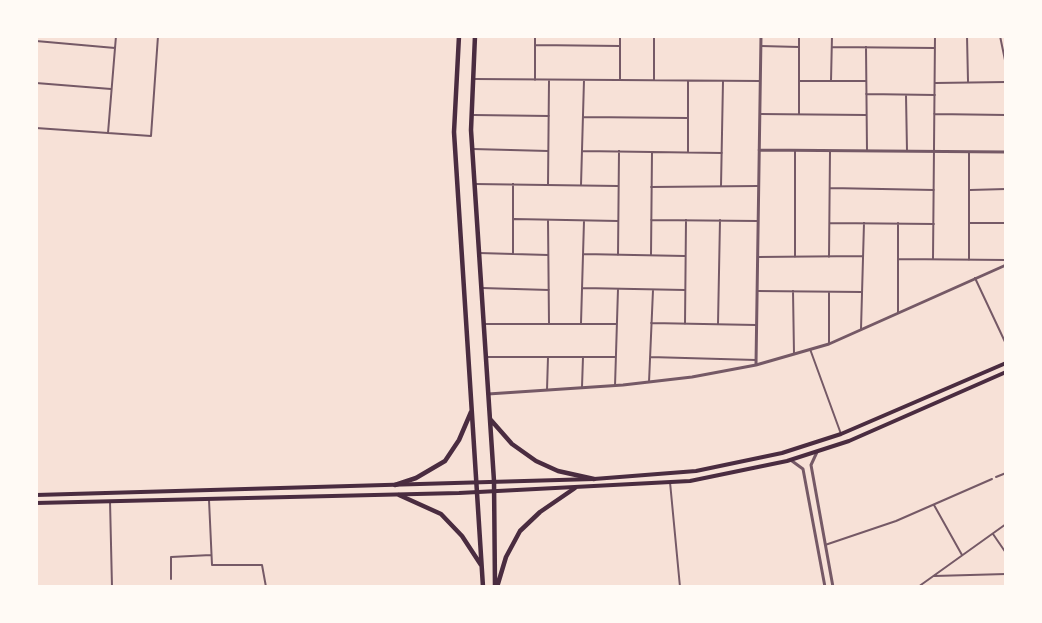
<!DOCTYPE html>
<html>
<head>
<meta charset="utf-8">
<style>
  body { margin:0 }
  #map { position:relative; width:1042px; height:623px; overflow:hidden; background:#f7e1d7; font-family:Barlow,sans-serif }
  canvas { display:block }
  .frame { position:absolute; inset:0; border:38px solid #fffaf5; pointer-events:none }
</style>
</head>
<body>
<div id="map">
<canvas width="1042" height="623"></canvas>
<div class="frame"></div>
</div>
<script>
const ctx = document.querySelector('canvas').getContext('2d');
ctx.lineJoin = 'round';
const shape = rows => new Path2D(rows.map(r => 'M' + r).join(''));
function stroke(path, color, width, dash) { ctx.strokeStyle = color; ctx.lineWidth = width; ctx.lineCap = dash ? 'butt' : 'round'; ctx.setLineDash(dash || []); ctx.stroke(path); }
stroke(shape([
  [654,36,654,80],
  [967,36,968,81],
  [1000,36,1006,65],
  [36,41,115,48],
  [535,45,620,46],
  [761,46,799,47],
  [832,47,935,48],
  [866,47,867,151],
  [475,79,760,81],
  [535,80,535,36],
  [620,80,620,36],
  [688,81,688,152],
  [800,81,866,81],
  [831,81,832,36],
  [36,83,111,89],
  [935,83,1006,82],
  [866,94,935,95],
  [906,95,907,151],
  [760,114,866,115],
  [799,114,799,36],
  [934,114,1006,115],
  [474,115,549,116],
  [583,117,688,118],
  [36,128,151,136,158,36],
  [108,133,116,36],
  [473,149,548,151],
  [582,151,722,153],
  [475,184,618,186],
  [548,185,549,80],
  [581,185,584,80],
  [721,186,723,81],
  [651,187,758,186],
  [830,188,934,190],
  [970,190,1006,189],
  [514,219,618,221],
  [548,220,549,324],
  [651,220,758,221],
  [830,223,934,224],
  [898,223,898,313],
  [970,223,1006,223],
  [479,253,548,255],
  [513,253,513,184],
  [583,254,685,256],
  [618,255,619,151],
  [651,255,652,152],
  [758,257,863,256],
  [795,257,795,151],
  [829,257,830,151],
  [898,259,1006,260],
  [933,259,935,36],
  [969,260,969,152],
  [975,278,1006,344],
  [482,288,549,290],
  [583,288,685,290],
  [757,291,862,292],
  [793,291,794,354],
  [581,323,584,221],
  [651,323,756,325],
  [484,324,617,324],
  [685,324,686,220],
  [718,324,720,220],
  [861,329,864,223],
  [829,344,829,293],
  [810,349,841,434],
  [486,357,616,357],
  [650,357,756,360],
  [649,382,653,290],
  [615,386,618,289],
  [582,387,583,357],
  [547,390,548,357],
  [996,477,1006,473],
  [670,482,680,587],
  [209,500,212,565,262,565,266,587],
  [110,501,112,587,170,587],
  [934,505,962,555],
  [993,534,1006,553],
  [825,545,896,521,992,479],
  [934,576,1006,574],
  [171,579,171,557,211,555],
  [918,587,1006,524]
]), '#755966', 2);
stroke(shape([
  [759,150,1006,152],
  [756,364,761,36],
  [488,394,623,385,692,377,756,365,829,344,1006,265],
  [817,452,811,465,833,587],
  [792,461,803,469,825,587]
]), '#755966', 3);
stroke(shape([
  [36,495,594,479,696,471,782,453,841,434,1006,363],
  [36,503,459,493,690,481,787,461,849,441,1006,372]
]), '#4a2c40', 4);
stroke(shape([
  [459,36,454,132,483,587],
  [475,36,471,130,494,481,495,587],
  [490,419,512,444,536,461,558,471,594,479],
  [395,485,416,478,445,461,459,440,471,412],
  [399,495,441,514,462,536,481,565],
  [497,587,506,557,520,531,540,512,575,488]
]), '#4a2c40', 4.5);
</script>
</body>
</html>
